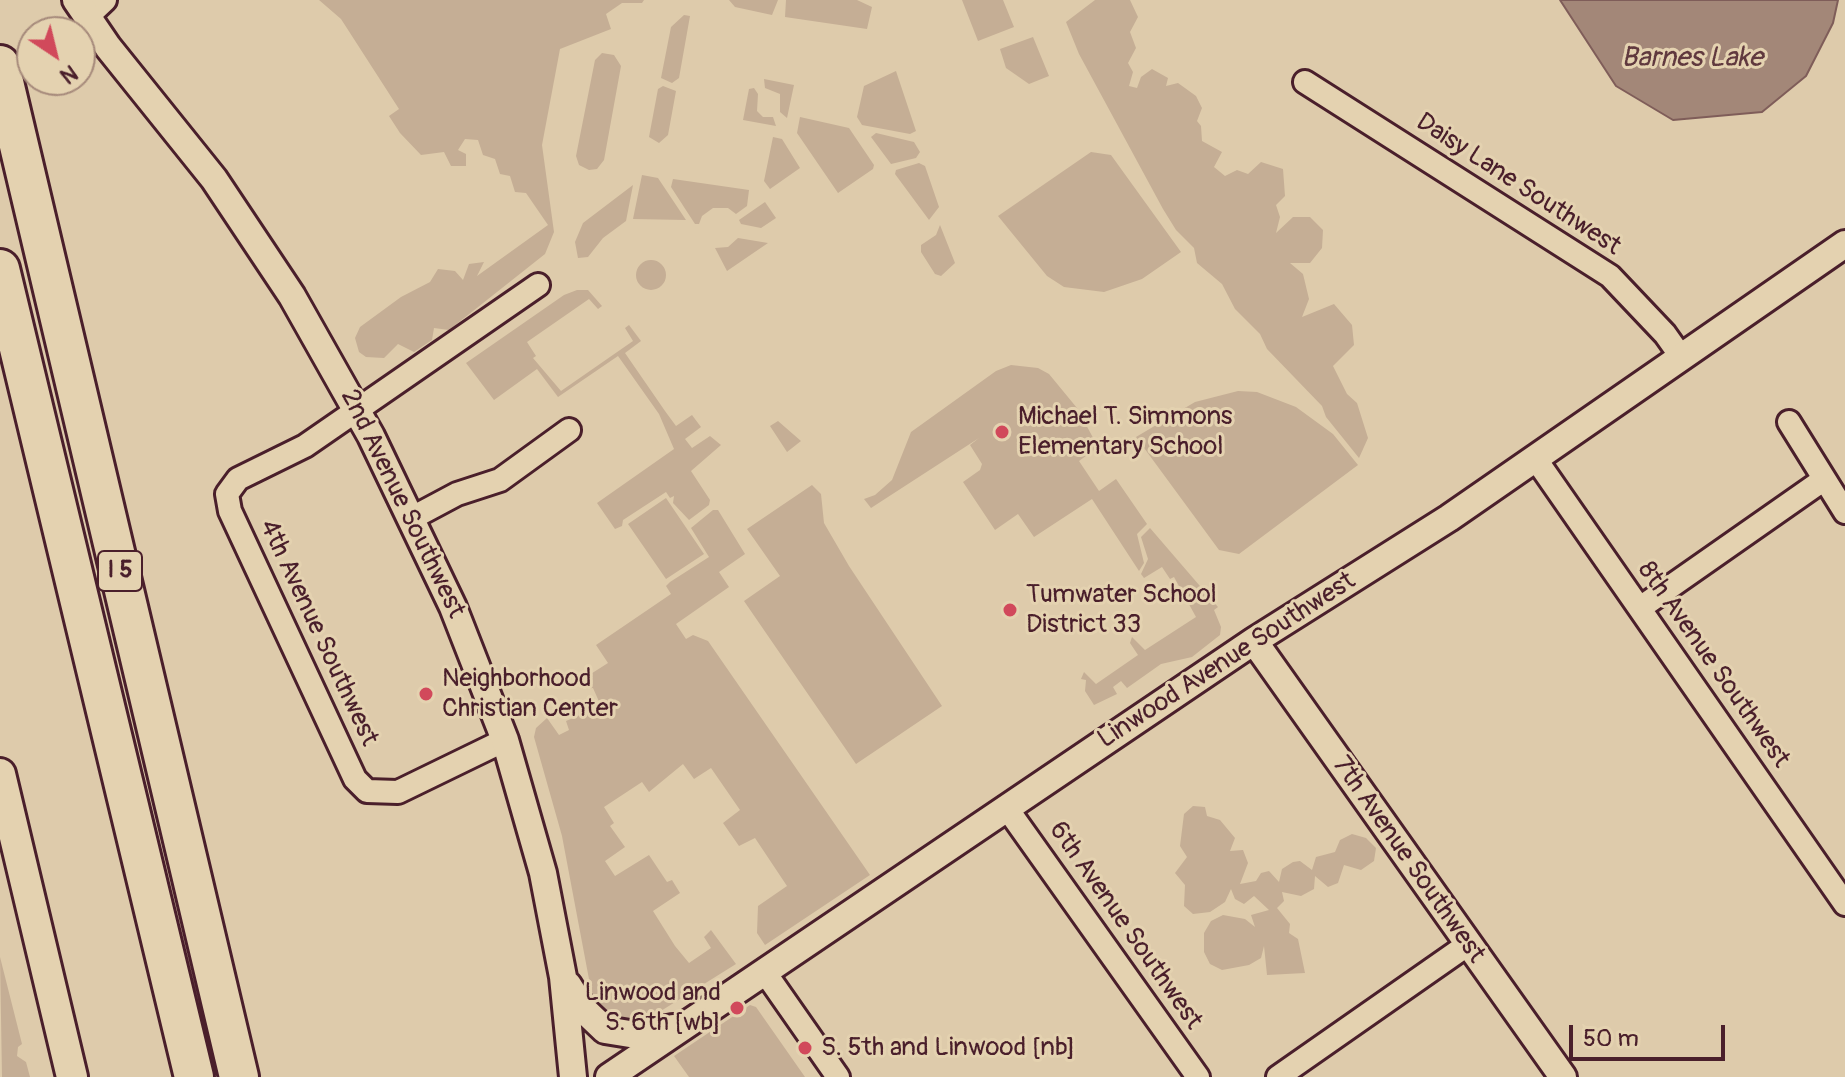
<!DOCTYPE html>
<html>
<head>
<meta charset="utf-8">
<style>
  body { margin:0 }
  #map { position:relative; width:1845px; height:1077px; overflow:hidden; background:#decbab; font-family:Pangolin,sans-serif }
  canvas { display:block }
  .north { position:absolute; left:16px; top:16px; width:80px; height:80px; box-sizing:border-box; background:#e4d2b0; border:2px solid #a68a7b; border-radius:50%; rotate:145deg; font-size:22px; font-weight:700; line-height:32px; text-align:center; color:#4a1f2b }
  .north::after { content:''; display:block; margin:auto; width:28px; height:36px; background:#d1495b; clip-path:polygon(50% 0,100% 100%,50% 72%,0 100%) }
  .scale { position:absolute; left:1569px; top:1025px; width:156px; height:36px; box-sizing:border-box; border:4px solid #4a1f2b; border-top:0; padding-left:10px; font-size:24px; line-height:28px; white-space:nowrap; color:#4a1f2b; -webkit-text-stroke:6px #e4d2b0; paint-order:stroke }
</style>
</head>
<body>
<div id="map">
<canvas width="1845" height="1077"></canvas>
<div class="north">N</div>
<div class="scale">50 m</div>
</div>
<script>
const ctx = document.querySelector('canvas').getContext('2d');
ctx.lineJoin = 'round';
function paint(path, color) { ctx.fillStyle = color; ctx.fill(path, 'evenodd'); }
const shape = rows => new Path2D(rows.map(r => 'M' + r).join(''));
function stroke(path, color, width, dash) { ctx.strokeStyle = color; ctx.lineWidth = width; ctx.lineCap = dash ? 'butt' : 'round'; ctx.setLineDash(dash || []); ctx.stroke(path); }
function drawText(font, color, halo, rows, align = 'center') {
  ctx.font = font + ' Pangolin,sans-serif'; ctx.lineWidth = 6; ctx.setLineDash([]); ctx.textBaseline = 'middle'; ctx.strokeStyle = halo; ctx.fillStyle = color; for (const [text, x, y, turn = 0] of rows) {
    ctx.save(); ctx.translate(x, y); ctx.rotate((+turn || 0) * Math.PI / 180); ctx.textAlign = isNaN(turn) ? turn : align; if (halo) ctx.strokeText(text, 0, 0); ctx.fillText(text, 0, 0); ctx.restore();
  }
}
paint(shape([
  [319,0,644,0,642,3,622,3,606,14,611,29,560,49,542,145,554,232,545,254,449,330,434,328,432,340,414,352,398,344,384,358,366,357,359,352,355,338,360,327,401,297,430,282,438,269,455,271,463,280,469,264,484,262,477,276,548,225,526,193,515,192,510,176,500,174,495,159,483,155,478,140,465,139,458,150,466,154,466,166,451,166,444,152,421,155,400,133,389,116,399,109,341,19],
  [729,0,778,0,772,15,735,7],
  [786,0,857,0,872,7,867,29,785,17],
  [962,0,1003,0,1014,27,978,41],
  [1095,0,1130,0,1138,17,1130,32,1136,48,1128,63,1133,72,1129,86,1137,88,1141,77,1152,69,1168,78,1166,86,1178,83,1196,96,1202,108,1197,121,1201,126,1202,141,1222,152,1214,167,1225,176,1237,170,1248,174,1261,162,1283,169,1285,196,1276,205,1280,217,1276,233,1293,217,1310,217,1323,230,1322,248,1310,263,1290,263,1303,274,1309,299,1302,317,1334,304,1352,325,1354,345,1333,366,1347,394,1357,403,1368,438,1359,458,1326,417,1322,406,1267,349,1260,334,1235,309,1222,284,1197,263,1194,248,1176,230,1163,209,1079,54,1066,22],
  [684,15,690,16,679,78,672,83,661,78,671,27],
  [1033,37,1049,76,1029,84,1006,68,1000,49],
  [602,53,614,55,621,66,604,160,597,169,589,170,579,165,576,156,595,60],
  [896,71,916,131,910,134,862,125,857,117,864,86],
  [764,79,794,85,787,118,780,112,780,94,765,88],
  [663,86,676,91,668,135,659,143,649,137,658,89],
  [754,88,758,94,757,111,763,117,773,117,776,126,743,120,749,89],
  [800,117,849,128,874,165,873,169,838,193,797,133],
  [876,133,914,142,920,152,916,158,891,164,871,137],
  [773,137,782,139,800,168,770,189,764,181],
  [1091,152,1111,155,1181,252,1142,279,1104,292,1064,287,1047,276,998,216],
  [919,163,925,166,939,207,929,220,895,174,896,170],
  [642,175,658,178,686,220,633,219],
  [673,179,749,190,747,206,736,214,728,208,713,208,702,216,699,224,695,224,671,187],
  [633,185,626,221,603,238,588,257,578,258,575,242,583,223],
  [765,202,776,218,761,228,741,224,739,220],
  [940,225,955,263,941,276,935,274,921,252,921,245,936,235],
  [738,238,768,243,727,271,715,248,728,247],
  '636 275a15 15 0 1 1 30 0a15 15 0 1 1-30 0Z',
  [577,290,588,290,602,306,598,309,589,299,527,342,536,356,533,358,561,391,633,341,625,328,629,325,641,341,625,353,665,411,676,426,692,415,701,427,685,439,692,448,710,436,721,445,691,471,710,500,709,505,689,520,673,503,674,496,670,498,666,492,623,520,622,526,615,529,597,503,674,449,659,414,618,356,558,397,537,369,494,400,466,363,564,295],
  [1011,365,1038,368,1049,374,1077,408,1098,447,1079,461,1099,491,1116,479,1147,524,1137,534,1144,563,1139,571,1092,499,1034,537,1018,514,995,530,963,482,980,470,982,464,970,445,979,438,871,508,864,499,875,495,892,480,911,432,996,371],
  [1238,391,1257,392,1296,407,1333,434,1358,465,1239,554,1219,550,1136,437,1195,402],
  [778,421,801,441,787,452,770,426],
  [812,485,821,494,824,523,849,566,942,706,856,764,744,601,780,576,747,529],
  [666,498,704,554,666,579,628,524],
  [713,510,718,510,745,554,719,572,729,587,676,624,686,639,693,635,708,641,870,875,765,945,757,933,758,906,787,886,755,838,739,846,723,823,740,810,711,768,694,779,683,764,649,792,642,782,604,807,614,823,610,826,625,847,605,861,615,876,649,855,667,882,672,880,680,893,653,911,675,946,689,963,711,948,704,937,711,930,736,964,648,1019,635,1023,617,1021,616,1016,596,1004,592,995,562,836,534,737,536,728,547,718,559,735,569,730,566,721,601,706,593,688,582,689,586,677,608,663,596,645,671,594,666,586,670,582,709,557,691,528],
  [1150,528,1218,607,1214,610,1221,627,1220,635,1192,657,1161,664,1127,688,1121,681,1113,687,1117,694,1094,705,1085,691,1086,680,1081,679,1084,672,1096,684,1138,655,1130,643,1132,637,1145,650,1196,617,1174,577,1170,579,1162,567,1144,578,1141,574,1148,559,1141,537],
  [1193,806,1205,807,1207,816,1220,820,1235,838,1230,851,1243,850,1248,863,1240,884,1256,881,1261,873,1269,871,1279,882,1282,869,1293,862,1300,861,1312,870,1316,857,1335,852,1340,840,1352,834,1366,838,1376,848,1374,861,1361,870,1344,865,1338,883,1328,887,1315,876,1314,889,1301,896,1282,892,1284,901,1277,908,1290,924,1289,933,1298,939,1305,973,1267,975,1264,946,1261,958,1249,965,1222,970,1210,964,1204,952,1204,933,1211,921,1223,915,1245,919,1255,927,1251,915,1269,910,1254,896,1244,904,1235,899,1231,889,1225,902,1210,912,1193,914,1184,906,1185,885,1175,873,1187,857,1180,846,1184,814],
  [0,957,22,1044,18,1047,17,1056,26,1062,30,1077,2,1077],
  [750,1005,756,1007,805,1077,689,1077,674,1056]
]), '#c5ae95');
const water = shape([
  [1560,0,1838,0,1833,23,1806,76,1762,112,1673,120,1616,86,1560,0]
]);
paint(water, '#a38778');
stroke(water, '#7f5d59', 2);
const minor = shape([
  [86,18,105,0],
  [1305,82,1610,276,1665,334,1682,358],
  [1789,422,1845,512],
  [1535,458,1845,904],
  [412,518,457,494,500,480,569,430],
  [1640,608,1823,480],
  [505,740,398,792,367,791,355,779,230,511,227,494,238,479,305,446,538,285],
  [1006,807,1198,1077],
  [764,971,838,1077],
  [1278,1077,1467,945]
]);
const tertiary = shape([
  [76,0,108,47,214,179,292,296,371,436,453,607,505,740,543,873,563,977,573,1077],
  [1254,641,1563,1077],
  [568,985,583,1009,605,1030,636,1035,673,1028],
  [609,1077,1254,641,1449,518,1845,244]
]);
const secondary = shape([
  [0,774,72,1077]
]);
const motorway = shape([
  [0,65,239,1077],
  [0,269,194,1077]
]);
stroke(minor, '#4a1f2b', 28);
stroke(tertiary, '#4a1f2b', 32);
stroke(secondary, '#4a1f2b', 36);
stroke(motorway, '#4a1f2b', 44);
stroke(minor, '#e4d2b0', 22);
stroke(tertiary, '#e4d2b0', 26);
stroke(secondary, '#e4d2b0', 30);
stroke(motorway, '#e4d2b0', 38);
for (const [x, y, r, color] of [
  [1002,432,8,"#d1495b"],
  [1010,610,8,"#d1495b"],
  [426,694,8,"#d1495b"],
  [737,1008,8,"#d1495b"],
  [805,1048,8,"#d1495b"]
]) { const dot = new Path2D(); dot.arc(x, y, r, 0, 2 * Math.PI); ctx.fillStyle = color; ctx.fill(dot); stroke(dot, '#e4d2b0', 3); }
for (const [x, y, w] of [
  [120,571,44]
]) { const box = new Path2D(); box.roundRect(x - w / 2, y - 20, w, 40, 6); ctx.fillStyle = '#e4d2b0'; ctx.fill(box); stroke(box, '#4a1f2b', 2); }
drawText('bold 24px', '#4a1f2b', null, [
  ["I 5",120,571]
]);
drawText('26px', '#4a1f2b', '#e4d2b0', [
  ["Daisy Lane Southwest",1518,185,33],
  ["2nd Avenue Southwest",402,504,64],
  ["4th Avenue Southwest",318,633,65],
  ["Linwood Avenue Southwest",1227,661,-33],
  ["8th Avenue Southwest",1713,665,55],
  ["7th Avenue Southwest",1408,860,55],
  ["6th Avenue Southwest",1125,926,55]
]);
drawText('26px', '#4a1f2b', '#e4d2b0', [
  ["Michael T. Simmons",1018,417],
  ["Elementary School",1018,447],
  ["Tumwater School",1026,595],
  ["District 33",1026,625],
  ["Neighborhood",442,679],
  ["Christian Center",442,709],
  ["Linwood and",721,993,"right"],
  ["S. 6th [wb]",721,1023,"right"],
  ["S. 5th and Linwood [nb]",821,1048]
], 'left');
drawText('italic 28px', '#60393e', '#e4d2b0', [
  ["Barnes Lake",1692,59]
]);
</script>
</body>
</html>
